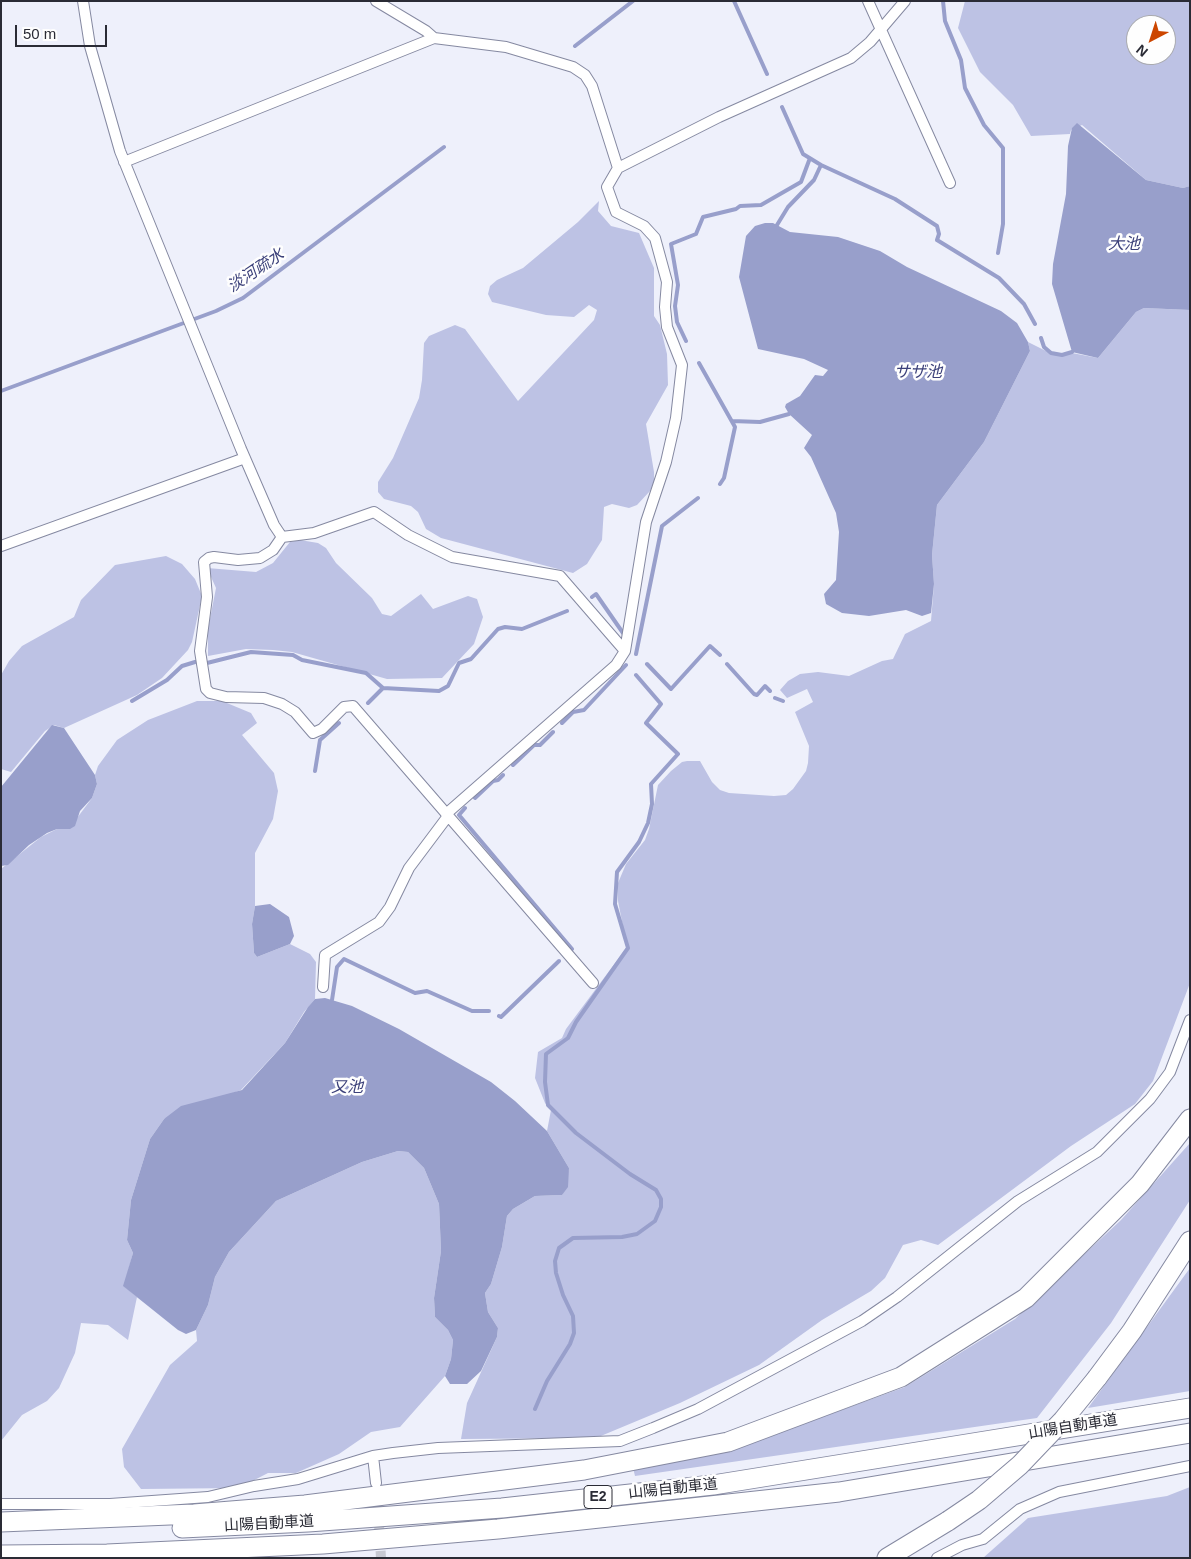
<!DOCTYPE html>
<html>
<head>
<meta charset="utf-8">
<style>
  body { margin:0 }
  #map { position:relative; width:1191px; height:1559px; overflow:hidden; background:#eef0fb; font-family:Arial,sans-serif }
  canvas { display:block }
  .frame { position:absolute; inset:0; border:2px solid #2a2b35; pointer-events:none }
  .north { position:absolute; left:1126px; top:15px; width:50px; height:50px; box-sizing:border-box; background:#fefefe; border:1px solid #a9aaae; border-radius:50%; rotate:220deg; font-size:14px; font-weight:700; line-height:20px; text-align:center; color:#2a2b35 }
  .north::after { content:''; display:block; margin:auto; width:18px; height:22px; background:#cc4600; clip-path:polygon(50% 0,100% 100%,50% 72%,0 100%) }
  .scale { position:absolute; left:15px; top:25px; width:92px; height:22px; box-sizing:border-box; border:2px solid #2a2b35; border-top:0; padding-left:6px; font-size:15px; line-height:18px; white-space:nowrap; color:#2a2b35; -webkit-text-stroke:4px #fefefe; paint-order:stroke }
</style>
</head>
<body>
<div id="map">
<canvas width="1191" height="1559"></canvas>
<div class="frame"></div>
<div class="north">N</div>
<div class="scale">50 m</div>
</div>
<script>
const ctx = document.querySelector('canvas').getContext('2d');
ctx.lineJoin = 'round';
function paint(path, color) { ctx.fillStyle = color; ctx.fill(path, 'evenodd'); }
const shape = rows => new Path2D(rows.map(r => 'M' + r).join(''));
function stroke(path, color, width, dash) { ctx.strokeStyle = color; ctx.lineWidth = width; ctx.lineCap = dash ? 'butt' : 'round'; ctx.setLineDash(dash || []); ctx.stroke(path); }
function drawText(font, color, halo, rows, align = 'center') {
  ctx.font = font + ' Arial,"Noto Sans JP",sans-serif'; ctx.lineWidth = 5; ctx.setLineDash([]); ctx.textBaseline = 'middle'; ctx.strokeStyle = halo; ctx.fillStyle = color; for (const [text, x, y, turn = 0] of rows) {
    ctx.save(); ctx.translate(x, y); ctx.rotate((+turn || 0) * Math.PI / 180); ctx.textAlign = isNaN(turn) ? turn : align; if (halo) ctx.strokeText(text, 0, 0); ctx.fillText(text, 0, 0); ctx.restore();
  }
}
paint(shape([
  [965,1,1190,1,1190,186,1183,188,1146,180,1082,125,1071,130,1070,134,1031,136,1013,105,980,72,958,28],
  [1136,25,1166,25,1166,55,1136,55],
  [599,201,598,211,611,226,639,233,654,268,654,316,660,325,667,354,668,385,646,424,654,472,654,481,650,491,637,505,629,508,612,504,604,507,602,540,587,564,573,573,441,538,426,529,418,512,411,506,384,499,378,492,378,482,393,458,419,398,422,380,424,343,429,336,455,325,465,329,518,401,594,320,597,310,589,305,574,317,546,315,492,302,488,294,490,286,497,280,523,268,578,222],
  [1144,308,1190,310,1190,983,1153,1081,1135,1104,1071,1146,938,1245,921,1240,903,1245,885,1278,871,1291,822,1320,759,1365,680,1403,596,1438,461,1439,467,1403,497,1337,498,1328,488,1312,485,1293,491,1284,502,1247,507,1216,513,1209,535,1196,562,1195,569,1168,547,1131,551,1110,545,1103,535,1078,538,1052,562,1038,566,1029,627,947,618,901,618,883,626,864,645,840,649,829,658,785,671,771,682,762,687,761,700,761,712,782,720,790,729,793,774,796,786,795,793,789,806,771,808,763,809,746,795,712,813,702,807,689,787,698,780,690,788,681,800,674,818,672,849,676,882,661,893,659,905,634,931,621,934,584,932,555,937,505,984,442,1030,351,1028,342,1054,355,1072,353,1098,358,1136,312],
  [300,540,318,543,326,548,336,563,372,598,382,614,391,616,421,594,433,609,468,596,477,599,483,617,474,644,442,678,387,679,292,652,273,650,246,649,208,656,208,629,216,588,207,568,256,572,273,563,290,542],
  [166,556,182,564,195,579,202,596,192,642,188,650,162,678,137,695,64,728,54,725,45,731,11,772,1,769,1,675,9,661,22,646,74,617,81,600,115,565],
  [197,701,222,701,251,713,257,723,242,735,274,773,278,791,273,819,255,853,255,906,252,924,254,953,257,957,290,944,310,954,316,962,315,999,304,1012,285,1043,241,1090,164,1119,150,1139,131,1200,127,1240,133,1253,124,1286,137,1297,128,1340,108,1325,81,1323,75,1353,59,1388,47,1401,22,1415,1,1441,1,869,41,837,57,829,65,828,77,818,92,798,97,784,95,775,98,766,117,740,148,720],
  [1190,1143,1190,1200,1111,1323,1037,1418,635,1476,633,1468,789,1429,905,1387,1015,1319,1121,1220],
  [398,1151,408,1152,424,1168,439,1204,441,1251,434,1298,435,1317,448,1330,453,1340,451,1359,445,1376,400,1427,371,1432,339,1454,296,1473,268,1473,239,1488,141,1489,124,1467,122,1449,170,1365,197,1341,196,1330,208,1305,215,1277,229,1252,276,1201,362,1162],
  [1190,1268,1190,1391,1088,1408],
  [1190,1487,1190,1558,983,1558,1028,1518,1167,1496]
]), '#bdc2e4');
paint(shape([
  [1077,123,1146,180,1183,188,1190,186,1190,310,1144,308,1136,312,1098,358,1072,352,1052,284,1053,264,1066,194,1068,146,1072,128],
  [765,223,773,223,790,232,838,237,880,251,907,267,1001,311,1017,323,1028,342,1030,351,984,442,937,505,932,555,934,584,931,613,922,616,906,610,869,616,842,613,826,604,824,594,836,580,839,532,836,513,811,457,804,448,812,435,789,414,785,407,786,404,800,396,815,375,823,376,828,370,804,359,758,349,739,277,746,236,755,226],
  [52,725,64,728,95,775,97,784,92,798,80,811,75,826,70,829,57,829,47,833,29,845,8,865,1,866,1,787],
  [270,904,289,917,294,936,290,944,257,957,254,953,252,924,255,906],
  [325,998,352,1006,399,1029,491,1082,515,1101,547,1131,569,1168,568,1187,562,1195,535,1196,513,1209,507,1216,502,1247,491,1284,485,1293,488,1312,498,1328,497,1337,481,1371,467,1384,450,1384,445,1376,451,1359,453,1340,448,1330,435,1317,434,1298,441,1251,439,1204,424,1168,408,1152,398,1151,362,1162,276,1201,229,1252,215,1277,208,1305,196,1330,186,1334,178,1330,123,1286,133,1253,127,1240,131,1200,150,1139,164,1119,181,1106,242,1090,285,1043,308,1007,315,999]
]), '#989fcb');
stroke(shape([
  [734,1,767,74],
  [943,1,945,21,961,60,965,88,984,125,1003,148,1003,224,998,253],
  [575,46,633,1],
  [782,107,803,154,821,165,895,199,937,226,939,234,937,240,999,278,1024,304,1035,324],
  [777,225,788,207,814,180,821,165],
  [1041,338,1044,347,1051,353,1062,355,1072,352],
  [686,341,677,322,675,306,678,285,671,244,696,234,703,217,736,209,740,206,761,205,801,182,810,158],
  [699,363,735,427,724,478,720,484],
  [1,391,216,311,243,298,444,147],
  [732,421,760,422,789,414],
  [592,597,596,594,623,633],
  [636,654,662,526,698,498],
  [207,663,251,652,293,655,302,660,366,673,383,688,439,691,448,686,459,663,471,659,498,629,505,627,522,629,567,611],
  [647,664,671,689,710,646,720,655],
  [727,664,754,694,757,695,765,686,770,691],
  [775,698,783,701],
  [132,701,167,680,182,666,195,662],
  [368,703,383,688],
  [562,723,573,712,584,710,626,665],
  [513,765,534,745,540,745,553,732],
  [315,771,320,740,339,723],
  [475,798,493,781,498,780,503,775],
  [465,808,459,815,572,949],
  [332,1000,337,967,344,959,415,993,427,991,472,1011,489,1011],
  [499,1016,501,1017,559,961],
  [535,1409,547,1381,570,1344,574,1333,573,1316,563,1295,556,1273,555,1261,559,1248,573,1238,622,1237,637,1234,655,1221,661,1207,661,1199,656,1190,630,1174,576,1133,548,1105,545,1082,546,1054,568,1038,576,1022,628,948,615,904,617,872,639,842,648,823,652,804,651,784,678,754,646,723,661,704,636,675]
]), '#989fcb', 4);
stroke(shape([
  [377,1491,381,1558]
]), '#c7c9d3', 10, [10, 5]);
const street = shape([
  [83,1,90,46,120,151,241,449,274,525,282,537],
  [376,1,426,31,434,38,506,47,573,67,585,75,592,86,618,168],
  [868,1,950,183],
  [124,162,434,38],
  [282,537,273,550,260,558,238,560,214,557,209,558,204,562,207,597,200,651,206,689,210,693,226,697,264,698,282,704,295,712,313,733,322,729,344,707,353,706,593,983],
  [282,537,314,533,374,512,408,535,452,557,560,576,625,651],
  [1,546,245,458],
  [446,814,616,665,625,651,646,522,666,462,676,418,682,365,667,327,665,307,667,282,655,238,644,226,616,212,607,187,618,168,719,117,851,58,870,42,905,1],
  [323,987,325,955,379,922,390,907,409,868,448,816],
  [373,1456,376,1483],
  [1,1504,110,1504,208,1497,254,1486,298,1479,373,1456,393,1453,438,1448,620,1441,653,1428,698,1409,862,1321,897,1297,1018,1201,1097,1152,1150,1099,1170,1072,1190,1020],
  [937,1558,962,1545,983,1539,1020,1509,1059,1492,1190,1466]
]);
const highway = shape([
  [1097,1378,1132,1331,1190,1241],
  [1,1522,194,1514,305,1505,584,1470,728,1442,901,1377,1026,1298,1140,1184,1190,1119],
  [182,1528,308,1522,502,1508,713,1485,1190,1408],
  [1,1555,107,1554,323,1544,498,1529,839,1492,1190,1433],
  [887,1558,948,1521]
]);
stroke(street, '#8589a1', 12);
stroke(highway, '#8589a1', 21);
stroke(street, '#fff', 10);
stroke(highway, '#fff', 19);
const highwayBridge = shape([
  [948,1521,979,1500,1020,1465,1063,1420,1097,1378]
]);
stroke(highwayBridge, '#8589a1', 21, []);
stroke(highwayBridge, '#fff', 19);
for (const [x, y, w] of [
  [598,1497,28]
]) { const box = new Path2D(); box.roundRect(x - w / 2, y - 11.5, w, 23, 4); ctx.fillStyle = '#fefefe'; ctx.fill(box); stroke(box, '#2a2b35', 1); }
drawText('bold 14px', '#2a2b35', null, [
  ["E2",598,1497]
]);
drawText('15px', '#2a2b35', '#fefefe', [
  ["山陽自動車道",1073,1427,-9],
  ["山陽自動車道",673,1489,-6],
  ["山陽自動車道",269,1524,-3]
]);
drawText('italic 16px', '#3c417a', '#fefefe', [
  ["大池",1124,245],
  ["淡河疏水",256,271,-34],
  ["サザ池",918,373],
  ["又池",347,1088]
]);
</script>
</body>
</html>
